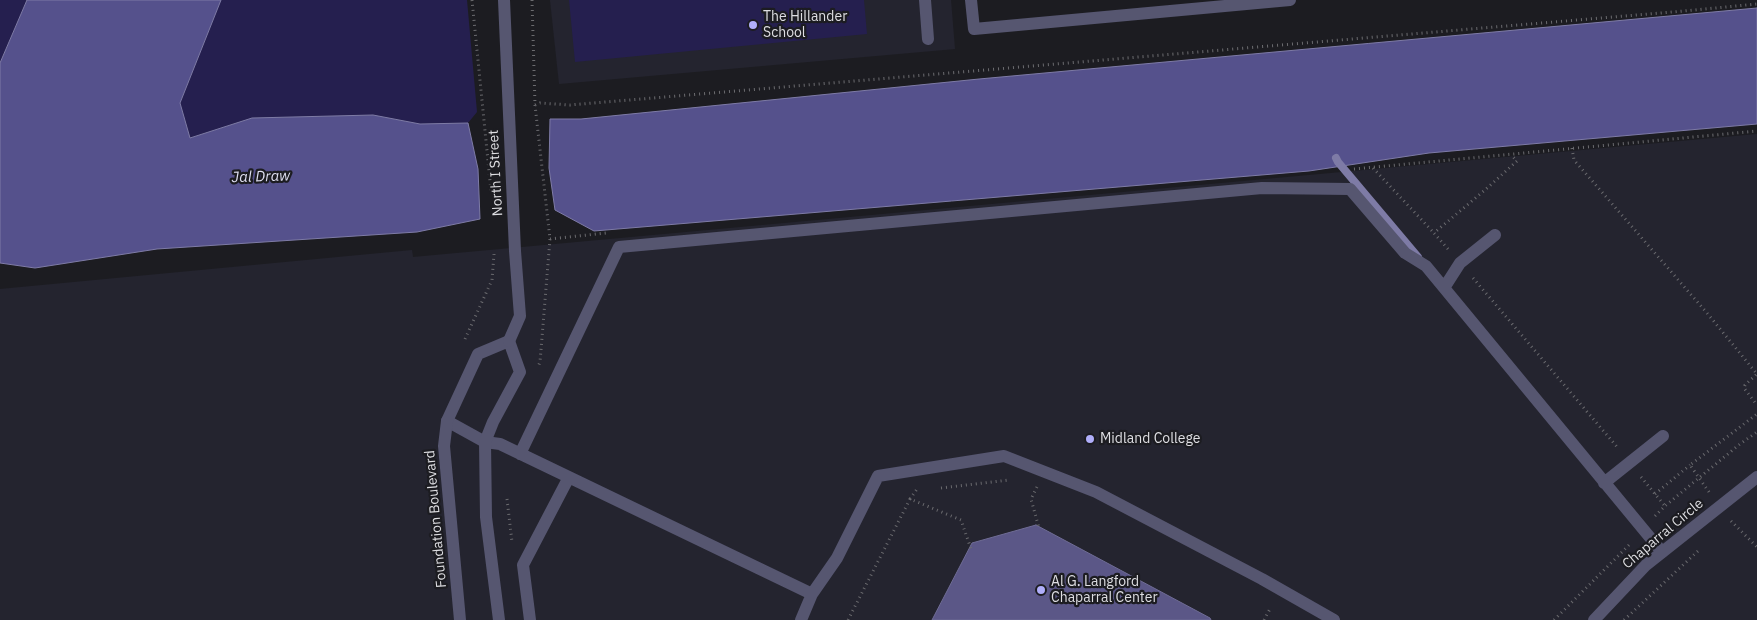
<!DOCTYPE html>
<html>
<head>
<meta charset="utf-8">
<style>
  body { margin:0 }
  canvas { display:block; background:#1c1c21 }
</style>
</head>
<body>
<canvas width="1757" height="620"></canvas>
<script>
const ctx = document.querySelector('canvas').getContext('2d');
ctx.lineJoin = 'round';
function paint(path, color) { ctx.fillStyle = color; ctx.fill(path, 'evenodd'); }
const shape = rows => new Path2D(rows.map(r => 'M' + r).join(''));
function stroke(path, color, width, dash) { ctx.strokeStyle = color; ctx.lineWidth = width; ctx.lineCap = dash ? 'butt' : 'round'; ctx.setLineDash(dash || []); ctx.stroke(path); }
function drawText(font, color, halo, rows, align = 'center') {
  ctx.font = font + ' "IBM Plex Sans",sans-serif'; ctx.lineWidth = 4.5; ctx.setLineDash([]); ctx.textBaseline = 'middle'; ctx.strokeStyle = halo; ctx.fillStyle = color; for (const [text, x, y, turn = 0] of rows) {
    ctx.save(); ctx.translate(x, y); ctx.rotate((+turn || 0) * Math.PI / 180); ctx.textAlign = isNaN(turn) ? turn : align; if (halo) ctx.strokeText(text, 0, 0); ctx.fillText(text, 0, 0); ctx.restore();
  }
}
paint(shape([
  [550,0,951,0,955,49,559,84],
  [1757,134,1757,620,0,620,0,289,412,250,413,257]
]), '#24242f');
paint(shape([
  [0,0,27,0,0,63],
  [221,0,467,0,477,112,468,123,420,124,373,115,252,118,190,138,180,103],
  [569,0,864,0,867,34,575,62]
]), '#251f4f');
const water = shape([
  [27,0,221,0,180,103,190,138,252,118,373,115,420,124,468,123,478,169,480,219,417,232,157,249,35,268,0,263,0,63,27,0],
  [1757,8,1757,124,1429,153,1309,171,594,231,555,210,549,168,550,119,581,119,979,79,1757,8]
]);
paint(water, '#55518c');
stroke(water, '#7e7ba6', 1);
stroke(shape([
  [1336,158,1338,162,1418,257]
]), '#7e7ba6', 8);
const building = shape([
  [1036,525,1210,618,1211,620,932,620,972,543,1036,525]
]);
paint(building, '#5b5787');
stroke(building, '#6f6c95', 1);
stroke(shape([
  [472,0,491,191],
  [532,0,535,105,550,239,540,362,538,367],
  [535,105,540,103,570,105,1684,11,1757,4],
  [1572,148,1574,160,1707,313,1757,374,1745,385,1744,388,1757,405],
  [1373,168,1434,233],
  [1354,169,1757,131],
  [550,239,606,233],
  [1448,249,1434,233,1485,190,1517,161,1511,155],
  [1473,278,1618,448],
  [465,339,492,280,494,254],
  [1641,477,1665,506],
  [1037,487,1031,499,1039,528],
  [941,488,1009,480],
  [1709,492,1690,465,1757,414],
  [1655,494,1690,465],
  [507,499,512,542],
  [910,499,917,489],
  [1655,516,1665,506,1740,444,1757,432],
  [1731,521,1757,547],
  [848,620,910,499,961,520,971,549,973,550],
  [1264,620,1271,607],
  [1554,620,1631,543],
  [1624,620,1698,551]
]), '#6b6b6f', 3, [1, 4]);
stroke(shape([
  [925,0,928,39],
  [971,0,974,29,1290,0],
  [1444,288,1460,263,1495,235],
  [447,421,485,442,500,444,812,594],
  [520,454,619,247,1262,188,1350,189,1405,253,1426,266,1662,552],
  [1604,483,1663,436],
  [530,620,523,565,569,477],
  [801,620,812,594,837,558,878,476,1004,456,1096,492,1262,579,1334,620]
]), '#565670', 12);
stroke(shape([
  [460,620,444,446,447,421,478,354,509,341,520,372,493,422,485,442,486,517,499,620],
  [1594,620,1646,565,1757,477]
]), '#565670', 12);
stroke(shape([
  [504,0,515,251,520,316,509,341]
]), '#565670', 12);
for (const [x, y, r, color] of [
  [753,25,5,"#b0aefa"],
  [1090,439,5,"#b0aefa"],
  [1041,590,5,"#b0aefa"]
]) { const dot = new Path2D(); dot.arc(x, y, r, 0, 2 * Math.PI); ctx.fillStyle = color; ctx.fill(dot); stroke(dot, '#1c1c21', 2); }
drawText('14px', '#dedee2', '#1c1c21', [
  ["The Hillander",763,17],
  ["School",763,33],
  ["Midland College",1100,439],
  ["Al G. Langford",1051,582],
  ["Chaparral Center",1051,598]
], 'left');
drawText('14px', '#dedee2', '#1c1c21', [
  ["North I Street",496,173,-93],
  ["Foundation Boulevard",436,519,-95],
  ["Chaparral Circle",1663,534,-40]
]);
drawText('italic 15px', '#dfdff1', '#1c1c21', [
  ["Jal Draw",261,177,-2]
]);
</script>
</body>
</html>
